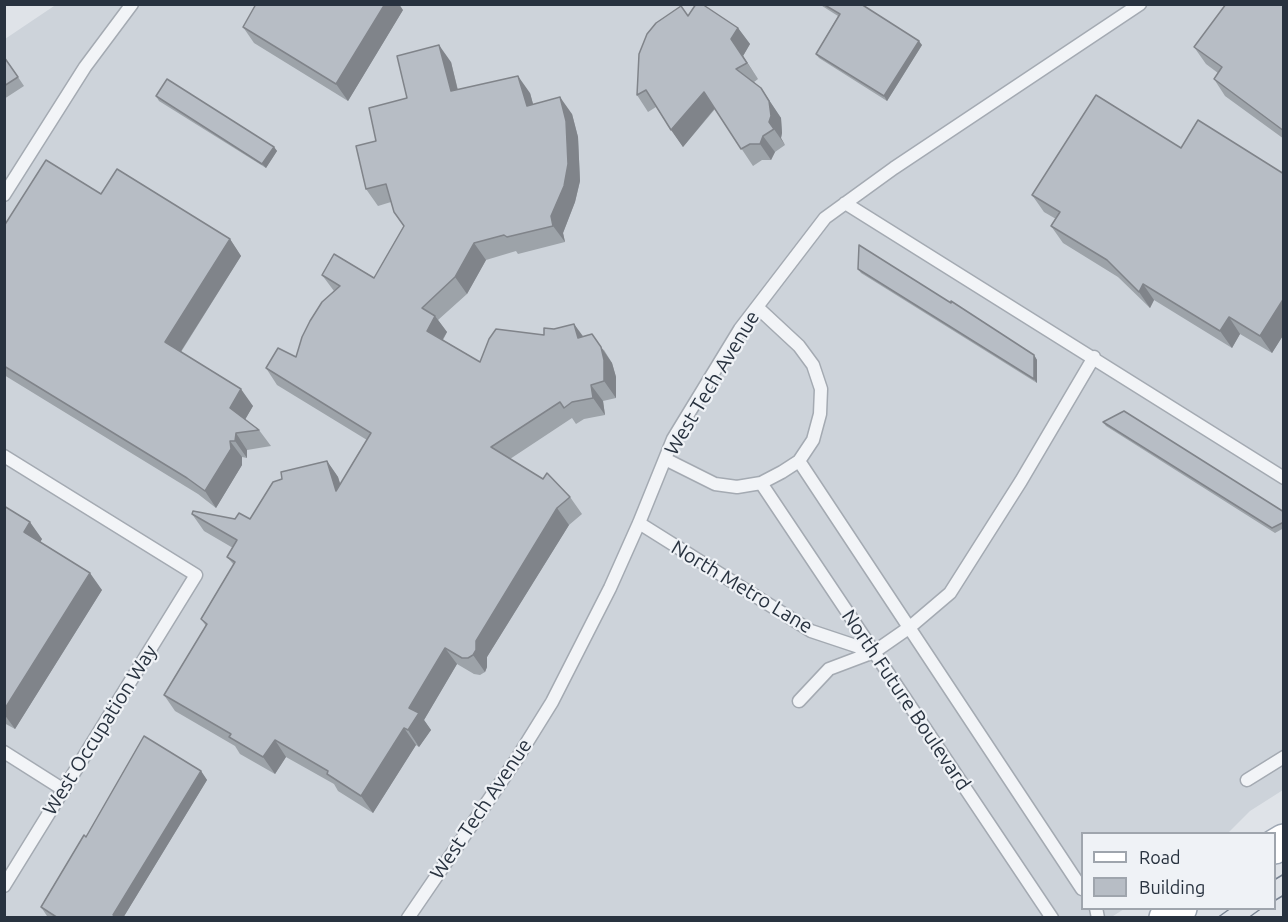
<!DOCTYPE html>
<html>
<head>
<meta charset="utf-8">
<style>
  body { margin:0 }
  #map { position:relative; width:1288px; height:922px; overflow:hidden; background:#dfe3e8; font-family:Ubuntu,sans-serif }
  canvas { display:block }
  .frame { position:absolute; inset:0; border:6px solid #28323f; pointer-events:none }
  .legend { position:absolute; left:1081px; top:832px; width:195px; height:78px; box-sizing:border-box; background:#eff2f6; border:2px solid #9fa5ad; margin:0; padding:8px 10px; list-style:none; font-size:18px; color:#28323f }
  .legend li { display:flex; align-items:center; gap:12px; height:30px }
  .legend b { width:30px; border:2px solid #9fa5ad }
</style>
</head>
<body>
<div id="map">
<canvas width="1288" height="922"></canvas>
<div class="frame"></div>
<ul class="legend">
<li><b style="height:8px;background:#fff"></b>Road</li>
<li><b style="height:16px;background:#b7bdc5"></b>Building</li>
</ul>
</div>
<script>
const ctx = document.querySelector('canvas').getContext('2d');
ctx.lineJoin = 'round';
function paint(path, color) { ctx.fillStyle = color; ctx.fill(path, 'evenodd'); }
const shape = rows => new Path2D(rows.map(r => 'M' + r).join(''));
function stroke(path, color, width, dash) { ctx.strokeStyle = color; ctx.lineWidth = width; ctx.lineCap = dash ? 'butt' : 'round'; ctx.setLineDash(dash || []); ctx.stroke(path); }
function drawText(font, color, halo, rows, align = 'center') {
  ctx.font = font + ' Ubuntu,sans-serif'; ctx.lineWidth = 4.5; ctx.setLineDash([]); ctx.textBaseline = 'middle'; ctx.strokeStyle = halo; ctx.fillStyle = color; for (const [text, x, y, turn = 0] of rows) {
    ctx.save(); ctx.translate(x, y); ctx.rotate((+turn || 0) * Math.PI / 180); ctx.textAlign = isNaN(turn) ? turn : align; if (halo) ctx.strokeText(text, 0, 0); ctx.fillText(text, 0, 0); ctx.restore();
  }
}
paint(shape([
  [57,4,1283,5,1283,790,1250,811,1228,833,1082,834,1082,908,1124,909,1110,918,5,918,5,39]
]), '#cdd3da');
const service = shape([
  [4,195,85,67,132,4],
  [845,203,1284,478],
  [4,456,196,575,4,886],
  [665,459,715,484,737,487,761,483,782,472,799,461,813,440,820,414,821,389,813,365,799,346,757,307],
  [799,461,1082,889],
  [761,483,1052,918],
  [639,523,811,631,874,652],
  [799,701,829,669,874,652,910,627,950,593,1021,481,1094,357],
  [4,752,64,790],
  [1247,780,1284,757],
  [1096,908,1098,918],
  [408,918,516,760,552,702,610,588,639,523,673,439,740,329,825,218,894,168,1140,4]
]);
const primary = shape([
  [1274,847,1284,841],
  [1166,918,1180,908]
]);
stroke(service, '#a4aab2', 15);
stroke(primary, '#9fa8b4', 36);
stroke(service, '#f2f4f7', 12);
stroke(primary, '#fff', 33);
stroke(shape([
  [1274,880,1284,874],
  [1274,901,1284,895],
  [1217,918,1231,908],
  [1248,918,1262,908]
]), '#798492', 1.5);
paint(shape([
  [819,4,861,4,922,45,887,101,819,58,816,54,838,16],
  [1284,4,1284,139,1225,96,1214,79,1218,73,1206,64,1194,47],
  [403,10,348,101,254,43,243,27],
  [688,16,738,28,750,44,743,56,758,79,754,82,761,88,781,118,782,133,781,138,785,145,775,152,771,160,762,160,753,166,715,109,683,147,656,107,648,112,637,95],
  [4,56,24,86,4,99],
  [451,62,458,90,530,93,533,104,572,114,578,137,580,181,575,202,563,233,565,242,518,254,516,251,486,260,467,294,438,320,447,332,443,340,480,362,544,335,554,329,574,324,583,336,604,350,612,363,616,377,616,398,603,401,605,415,584,419,576,424,572,418,510,459,570,497,582,514,569,525,487,657,487,667,485,672,480,675,474,674,457,664,424,720,431,730,419,747,416,745,373,813,338,791,334,784,286,757,275,774,240,754,235,746,175,711,164,695,206,626,201,619,234,565,227,557,233,548,204,531,192,514,235,519,250,519,282,479,327,461,338,477,340,484,367,440,277,385,266,368,296,357,334,291,322,275,374,278,404,226,391,202,378,206,366,189,376,141,407,98],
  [156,96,274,147,277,151,266,168,159,101],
  [1181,148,1284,174,1284,334,1272,353,1240,334,1232,348,1154,300,1150,308,1118,277,1063,243,1051,226,1056,219,1044,212,1032,195],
  [101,194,230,239,241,256,181,352,253,406,245,419,259,430,271,446,247,450,247,458,242,457,242,465,216,508,198,494,4,375,4,226],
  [858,269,1034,355,1037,360,1037,383,861,273],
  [1103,422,1284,512,1284,528,1275,533,1106,426],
  [4,506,42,539,40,542,102,590,15,729,4,723],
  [201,771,207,780,123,918,50,918,47,916,41,907,86,837]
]), '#9da3a9');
paint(shape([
  [385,4,399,4,403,10,348,101,336,84],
  [738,28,750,44,743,56,758,79,731,39],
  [919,41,922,45,887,101,884,96],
  [439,45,451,62,462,108,451,91],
  [518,76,530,93,538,122,527,106],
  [761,88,781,118,782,133,781,138,785,145,769,122],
  [704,92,715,108,683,147,671,130],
  [560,97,572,114,578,137,580,181,575,202,563,233,565,242,553,226,551,216],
  [763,136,775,152,771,160,760,144],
  [274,147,277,151,266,168,262,164],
  [230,239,241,256,176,359,165,342],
  [474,243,486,260,467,294,455,277],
  [1143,284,1154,300,1150,308,1139,292],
  [1284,298,1284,334,1272,353,1260,336],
  [435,316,447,332,438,347,427,331],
  [1229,317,1240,334,1232,348,1220,331],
  [574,324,586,341,578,338],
  [592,334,612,363,616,377,616,398,604,381],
  [1034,355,1037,360,1037,383,1034,379],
  [591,385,603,401,605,415,593,398],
  [241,389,253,406,242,425,230,408],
  [236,433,247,450,247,458,235,441],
  [230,441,242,457,242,465,216,508,205,491],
  [327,461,338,477,348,508,336,491],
  [557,508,569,525,487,657,487,667,485,672,473,655,476,641],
  [30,522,42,539,36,549,24,532],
  [90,573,102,590,15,729,4,714,4,710],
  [445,648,457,664,424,720,431,730,419,747,408,730,409,708],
  [404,728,416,745,373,813,361,796],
  [275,740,286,757,275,774,263,757],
  [201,771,207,780,123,918,115,918,113,915]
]), '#80848a');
const building = shape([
  [256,4,385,4,336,84,243,27,256,4],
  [696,4,702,4,738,28,731,39,747,63,736,69,761,88,769,101,771,116,769,122,774,129,763,136,760,144,750,144,741,149,704,92,671,130,646,90,637,95,639,54,647,34,656,23,681,6,688,16,696,4],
  [823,4,861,4,919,41,884,96,816,54,840,14,823,4],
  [1226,4,1284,4,1284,131,1214,79,1222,67,1194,47,1226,4],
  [439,45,451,91,518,76,527,106,560,97,566,121,568,164,564,186,551,216,553,226,507,237,504,235,474,243,455,277,422,308,435,316,427,331,480,362,489,339,496,329,544,335,544,328,554,329,574,324,578,338,592,334,601,347,604,360,604,381,591,385,593,398,572,402,564,408,560,402,491,447,543,479,547,473,570,497,557,508,476,641,476,650,473,655,468,658,462,658,445,648,409,708,419,713,408,730,404,728,361,796,327,774,328,771,275,740,263,757,229,737,231,734,164,695,207,624,201,619,235,562,227,557,237,540,192,514,193,511,235,519,239,513,250,519,273,482,282,479,281,472,327,461,336,491,371,433,266,368,278,348,296,357,302,337,310,321,322,302,340,286,322,275,334,254,374,278,404,226,394,212,386,184,366,189,356,146,376,141,369,108,407,98,397,56,439,45],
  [4,57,18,77,4,86,4,57],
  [167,79,274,147,262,164,156,96,167,79],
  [1096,95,1181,148,1198,120,1284,174,1284,298,1260,336,1229,317,1220,331,1143,284,1139,292,1107,260,1051,226,1060,212,1032,195,1096,95],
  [46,160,101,194,117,169,230,239,165,342,241,389,230,408,259,430,236,433,235,441,230,441,231,449,205,491,187,478,4,366,4,226,46,160],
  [859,245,951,303,951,301,1034,355,1034,379,858,269,859,245],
  [1124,411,1284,512,1284,522,1272,528,1103,422,1124,411],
  [4,506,30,522,24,532,90,573,4,710,4,506],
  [144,736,201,771,113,915,117,918,58,918,41,907,84,835,86,837,144,736]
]);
paint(building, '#b7bdc5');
stroke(building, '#80848a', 1.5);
drawText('20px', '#28323f', '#eff2f6', [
  ["West Tech Avenue",712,383,-59],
  ["North Metro Lane",742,587,31],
  ["North Future Boulevard",906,700,56],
  ["West Occupation Way",100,730,-58],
  ["West Tech Avenue",481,809,-56]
]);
</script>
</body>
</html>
